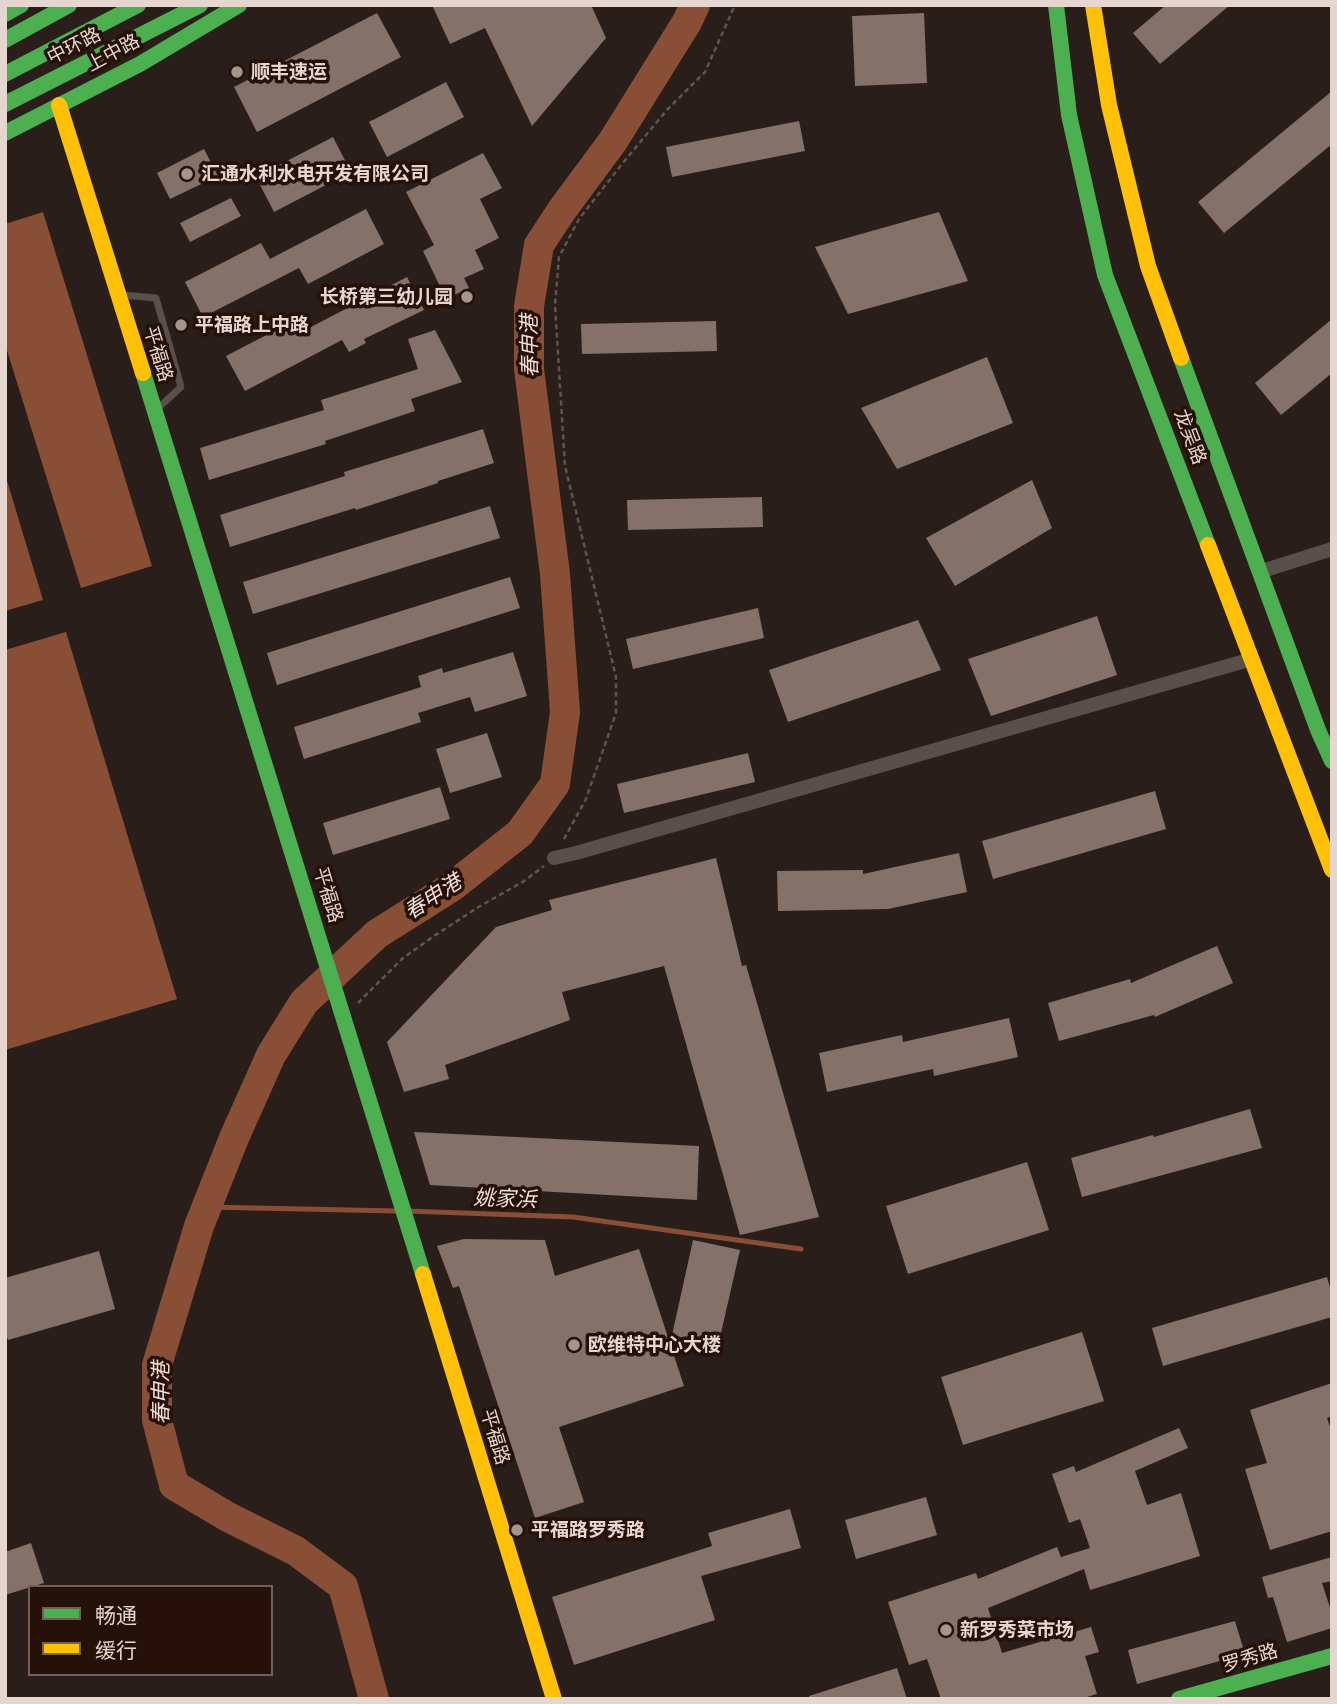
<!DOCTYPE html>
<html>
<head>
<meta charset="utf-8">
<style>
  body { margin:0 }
  #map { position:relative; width:1337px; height:1704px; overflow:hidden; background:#291e19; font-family:"Golos Text","Noto Sans SC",sans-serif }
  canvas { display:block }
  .frame { position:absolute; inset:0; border:7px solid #e5d6cf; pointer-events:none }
  .legend { position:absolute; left:28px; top:1585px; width:245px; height:91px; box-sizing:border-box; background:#261109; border:2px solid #726058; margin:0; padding:9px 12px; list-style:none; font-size:21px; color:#e5d6cf }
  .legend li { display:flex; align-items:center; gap:14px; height:35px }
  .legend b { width:35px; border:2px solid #726058 }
</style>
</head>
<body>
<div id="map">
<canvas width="1337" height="1704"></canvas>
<div class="frame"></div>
<ul class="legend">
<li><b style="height:9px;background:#4caf50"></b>畅通</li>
<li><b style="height:9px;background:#ffc107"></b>缓行</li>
</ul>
</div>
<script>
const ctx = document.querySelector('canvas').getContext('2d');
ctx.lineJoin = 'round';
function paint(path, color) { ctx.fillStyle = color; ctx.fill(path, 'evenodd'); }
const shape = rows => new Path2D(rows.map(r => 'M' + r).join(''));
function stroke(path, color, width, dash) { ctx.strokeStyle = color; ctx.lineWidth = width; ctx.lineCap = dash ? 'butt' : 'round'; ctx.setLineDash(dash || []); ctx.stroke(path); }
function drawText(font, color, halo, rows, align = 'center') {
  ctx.font = font + ' "Golos Text","Noto Sans SC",sans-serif'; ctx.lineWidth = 7; ctx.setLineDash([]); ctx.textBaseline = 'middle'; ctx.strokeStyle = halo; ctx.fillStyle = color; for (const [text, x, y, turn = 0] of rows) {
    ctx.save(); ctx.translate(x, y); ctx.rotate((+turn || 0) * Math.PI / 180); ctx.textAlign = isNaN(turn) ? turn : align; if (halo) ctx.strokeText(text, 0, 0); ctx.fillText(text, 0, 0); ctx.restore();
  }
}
paint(shape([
  [43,212,152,566,81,588,5,344,5,224],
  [5,474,43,600,5,611],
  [66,632,177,999,5,1050,5,650]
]), '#884e36');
stroke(shape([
  [207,1207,397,1211],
  [407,1211,573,1217,801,1249]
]), '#884e36', 5);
stroke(shape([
  [374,1699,343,1586,296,1551,228,1517,174,1485,157,1420,157,1365,199,1226,234,1138,271,1055,304,1002,377,934,453,886,520,833,555,784,565,712,555,574,529,369,529,306,539,245,562,210,613,141,687,22,695,5]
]), '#884e36', 30);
paint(shape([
  [432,5,591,5,606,38,532,126,485,28,450,44],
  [1166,5,1230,5,1160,64,1133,33],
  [377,13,401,57,257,132,234,87],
  [924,13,927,83,855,86,852,16],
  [446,82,464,117,387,157,369,122],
  [1332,91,1332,144,1224,233,1198,202],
  [799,121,805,151,672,177,666,147],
  [333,137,351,172,274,212,256,177],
  [204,149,218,176,170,199,157,173],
  [483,153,502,188,480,199,499,238,475,250,484,269,464,278,469,288,446,299,423,251,434,245,406,192],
  [231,198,241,216,190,242,180,223],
  [366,209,384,244,308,284,299,268,203,317,185,282,261,243,270,259],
  [939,212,968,281,848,314,815,247],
  [407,277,424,310,364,339,366,343,349,352,342,340,245,391,226,356,303,316,309,328],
  [1332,319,1332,373,1281,415,1255,383],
  [716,321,717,351,582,354,581,324],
  [435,330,462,382,411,399,415,411,325,441,326,444,209,480,200,448,324,410,321,400,418,369,408,339],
  [987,357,1013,423,897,469,861,408],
  [483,429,494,463,438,481,438,483,356,510,355,508,230,547,220,515,345,476,344,472],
  [1032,480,1052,528,955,586,926,538],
  [762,497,763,527,628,530,627,500],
  [490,506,500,538,253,614,243,582],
  [510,577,520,608,277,685,267,653],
  [758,608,764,638,633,669,626,639],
  [1097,616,1117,675,991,716,968,659],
  [918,620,941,670,788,722,769,670],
  [513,652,527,696,475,712,470,697,418,713,421,722,304,759,294,727,421,687,418,676,442,668,443,673],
  [487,733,502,777,450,793,436,749],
  [748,753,755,782,624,813,617,784],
  [440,787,450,819,333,855,323,823],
  [1155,791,1166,829,993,879,982,841],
  [959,853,967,892,888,909,778,911,777,871,863,870,863,874],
  [716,858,742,966,746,965,819,1217,740,1235,664,966,562,992,570,1020,445,1065,449,1079,404,1092,387,1042,496,927,552,910,549,900],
  [1217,946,1233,983,1155,1017,1154,1015,1059,1041,1048,1003,1130,979,1131,983],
  [1009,1018,1018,1057,934,1076,933,1069,827,1092,819,1053,902,1035,903,1042],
  [1250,1109,1262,1148,1082,1197,1071,1158,1153,1135,1154,1137],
  [414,1132,699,1146,697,1200,430,1185],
  [1027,1162,1049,1230,908,1274,886,1206],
  [464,1239,545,1240,555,1276,639,1249,684,1386,559,1427,584,1502,535,1518,459,1286,453,1288,437,1246],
  [693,1240,740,1250,718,1346,672,1335],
  [99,1251,115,1309,8,1340,5,1330,5,1278],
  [1327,1277,1332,1294,1332,1317,1163,1366,1152,1328],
  [1082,1332,1104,1401,963,1445,941,1377],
  [1332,1383,1332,1416,1327,1418,1332,1432,1332,1531,1270,1550,1245,1469,1267,1463,1250,1410],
  [1179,1428,1188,1448,1135,1471,1147,1505,1181,1493,1200,1556,1090,1590,1084,1569,988,1608,1002,1653,1091,1627,1099,1652,1085,1656,1097,1694,1080,1699,941,1699,927,1659,909,1665,888,1602,976,1573,978,1579,1057,1547,1061,1557,1090,1548,1080,1519,1069,1523,1052,1474,1074,1466,1076,1472],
  [926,1497,937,1535,856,1559,845,1520],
  [790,1509,801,1548,701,1576,715,1620,574,1665,552,1597,712,1546,708,1533],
  [31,1543,44,1583,5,1595,5,1552],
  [1332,1557,1332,1581,1322,1583,1332,1614,1332,1628,1287,1642,1273,1597,1268,1598,1262,1577],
  [1235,1621,1245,1654,1137,1684,1128,1650],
  [897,1668,907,1699,810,1699,809,1696]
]), '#84726a');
stroke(shape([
  [564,839,586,799,616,713,616,677,565,466,555,305,559,257,579,219,622,164,666,111,705,72,735,5],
  [358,1003,403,958,434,936,477,908,524,881,544,866]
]), '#5f5652', 2.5, [5, 3.5]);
stroke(shape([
  [122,295,156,298,181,387,157,409]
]), '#594f4b', 7);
stroke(shape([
  [1259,572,1332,549],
  [554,858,576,853,1252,659]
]), '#594f4b', 14);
stroke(shape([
  [1056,5,1069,115,1105,275,1208,545],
  [5,14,21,5],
  [5,40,69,5],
  [5,74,138,5],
  [5,104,200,5],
  [5,133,140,64,239,5],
  [1181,358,1318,730,1332,761],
  [143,373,423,1274],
  [1179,1699,1332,1656]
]), '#4caf50', 16);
stroke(shape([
  [1093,5,1109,105,1148,266,1181,358],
  [59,105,143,373],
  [1208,545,1332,870],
  [423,1274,554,1699]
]), '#ffc107', 16);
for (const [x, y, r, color] of [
  [237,72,7,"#a3968f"],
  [187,174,7,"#a3968f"],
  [467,297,7,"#a3968f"],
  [181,325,7,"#a3968f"],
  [574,1345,7,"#a3968f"],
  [517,1530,7,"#a3968f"],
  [946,1630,7,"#a3968f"]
]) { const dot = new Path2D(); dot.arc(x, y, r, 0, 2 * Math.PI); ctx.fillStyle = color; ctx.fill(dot); stroke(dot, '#261109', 2.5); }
drawText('19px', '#e5d6cf', '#261109', [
  ["中环路",74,46,-27],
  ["上中路",113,53,-28],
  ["平福路",158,354,73],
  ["龙吴路",1190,437,69],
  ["平福路",328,895,73],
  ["平福路",495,1437,73],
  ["罗秀路",1250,1658,-16]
]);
drawText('bold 19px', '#e5d6cf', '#261109', [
  ["顺丰速运",251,72],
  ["汇通水利水电开发有限公司",201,174],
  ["长桥第三幼儿园",453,297,"right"],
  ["平福路上中路",195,325],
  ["欧维特中心大楼",588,1345],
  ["平福路罗秀路",531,1530],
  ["新罗秀菜市场",960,1630]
], 'left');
drawText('italic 21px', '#f3dfd7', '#261109', [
  ["春申港",530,346,-91],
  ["春申港",433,897,-33],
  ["姚家浜",505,1199,2],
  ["春申港",161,1393,-90]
]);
</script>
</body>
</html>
